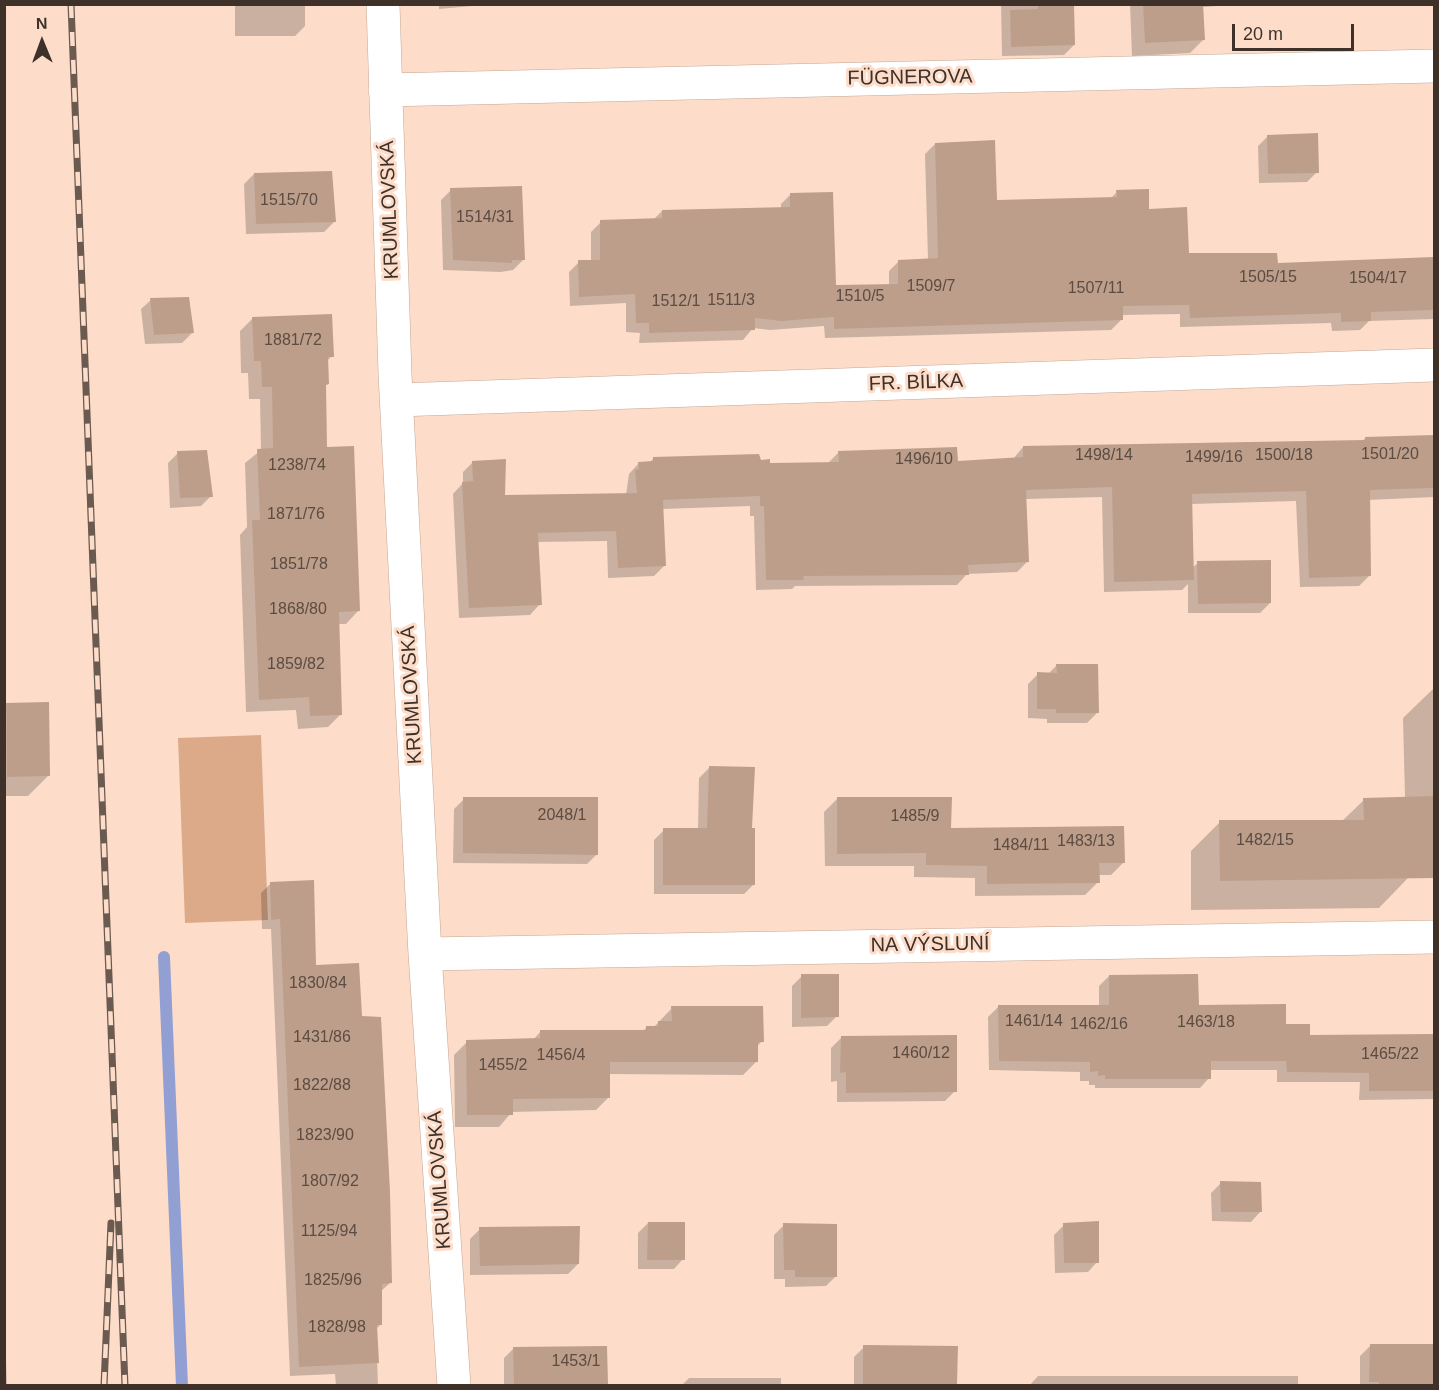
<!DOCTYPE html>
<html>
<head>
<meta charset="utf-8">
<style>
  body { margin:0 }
  #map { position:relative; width:1439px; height:1390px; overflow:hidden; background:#fdddc9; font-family:Helvetica,sans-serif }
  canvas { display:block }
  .frame { position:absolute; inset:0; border:6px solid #3d3129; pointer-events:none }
  .north { position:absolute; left:12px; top:12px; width:60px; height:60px; -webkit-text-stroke:4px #fdddc9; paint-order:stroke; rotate:359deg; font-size:16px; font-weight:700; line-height:24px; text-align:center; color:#3d3129 }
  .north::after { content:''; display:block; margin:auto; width:21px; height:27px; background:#3d3129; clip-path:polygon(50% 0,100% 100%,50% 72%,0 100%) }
  .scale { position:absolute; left:1232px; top:24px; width:122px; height:27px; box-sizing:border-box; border:3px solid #3d3129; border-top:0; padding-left:8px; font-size:18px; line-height:21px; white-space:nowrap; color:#3d3129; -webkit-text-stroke:4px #fdddc9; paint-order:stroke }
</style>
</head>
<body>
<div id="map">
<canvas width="1439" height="1390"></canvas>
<div class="frame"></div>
<div class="north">N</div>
<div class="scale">20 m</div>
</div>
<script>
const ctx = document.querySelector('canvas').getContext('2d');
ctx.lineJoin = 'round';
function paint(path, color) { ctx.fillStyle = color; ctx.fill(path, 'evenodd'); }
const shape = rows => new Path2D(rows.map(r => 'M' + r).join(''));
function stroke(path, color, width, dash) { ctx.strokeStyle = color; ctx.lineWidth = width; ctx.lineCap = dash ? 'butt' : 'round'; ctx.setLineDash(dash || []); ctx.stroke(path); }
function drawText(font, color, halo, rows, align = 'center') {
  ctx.font = font + ' Helvetica,sans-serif'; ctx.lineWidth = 6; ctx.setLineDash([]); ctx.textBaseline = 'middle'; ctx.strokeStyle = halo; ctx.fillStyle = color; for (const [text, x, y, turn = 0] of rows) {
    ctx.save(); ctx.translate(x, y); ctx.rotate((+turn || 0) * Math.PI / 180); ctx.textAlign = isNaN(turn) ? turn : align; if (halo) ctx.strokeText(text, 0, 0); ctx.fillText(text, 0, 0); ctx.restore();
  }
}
paint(shape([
  [261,735,268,920,185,923,178,738]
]), '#dcaa89');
paint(shape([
  [235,4,305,4,305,26,295,36,235,36],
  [439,4,495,4,439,9],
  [1072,4,1074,45,1064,55,1002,56,1001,4],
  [1130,4,1250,4,1202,7,1203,40,1190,53,1132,56],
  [1268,136,1317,172,1307,182,1259,183,1258,146],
  [935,144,996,201,1110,199,1117,192,1147,210,1187,254,1276,264,1434,260,1434,319,1369,321,1360,330,1332,331,1331,323,1180,327,1180,314,1121,315,1121,320,1111,330,825,338,824,326,770,330,753,328,743,340,639,343,640,333,626,332,626,303,570,306,569,272,579,262,591,261,591,232,601,222,654,219,662,211,781,209,781,204,791,194,835,286,889,285,889,271,899,261,928,260,925,154],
  [254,174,334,222,324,232,246,234,244,184],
  [451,190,523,260,513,270,501,272,443,270,441,200],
  [151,300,192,333,182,343,145,344,141,309],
  [253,318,332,356,326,362,327,384,324,387,325,448,359,610,346,624,338,624,341,714,328,727,298,729,296,710,246,712,240,535,247,527,245,463,261,450,260,399,249,399,248,373,241,373,240,331],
  [1434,436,1434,497,1368,500,1370,575,1359,586,1300,587,1296,501,1191,504,1192,568,1198,563,1270,603,1260,613,1188,613,1188,584,1182,590,1104,592,1102,497,1025,499,1028,561,1017,572,967,574,957,585,795,586,792,589,756,590,754,516,750,516,750,506,662,509,665,565,654,576,608,578,607,541,537,542,540,604,530,615,459,618,453,494,463,483,463,472,473,462,503,497,626,495,629,474,639,463,649,463,654,458,760,461,769,464,828,463,839,452,956,463,1013,459,1023,447,1363,441,1365,438],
  [178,453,211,496,201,506,170,508,168,463],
  [1057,665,1097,713,1087,723,1047,723,1047,719,1028,718,1028,684,1038,674,1048,674],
  [1433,689,1434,875,1408,875,1408,878,1379,908,1191,910,1191,851,1220,822,1342,821,1364,800,1405,798,1403,718],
  [7,704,48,776,28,796,4,796],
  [709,768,750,829,754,884,744,894,654,894,654,840,664,830,698,830,699,778],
  [464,799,597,854,587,864,453,863,454,809],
  [837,799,950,830,1124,862,1111,875,1098,875,1098,882,1085,895,975,896,975,878,914,877,914,866,825,866,824,812],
  [271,883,315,966,361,1018,390,1283,380,1292,381,1324,376,1329,378,1386,336,1386,335,1374,290,1376,271,929,262,929,261,893],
  [802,976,837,1016,827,1026,792,1027,792,986],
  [1109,976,1197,1006,1285,1026,1309,1037,1434,1036,1434,1099,1359,1100,1360,1082,1277,1082,1277,1070,1210,1070,1209,1078,1200,1088,1095,1088,1095,1085,1089,1085,1089,1081,1080,1081,1080,1072,989,1070,988,1017,998,1007,1099,1006,1099,986],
  [672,1008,762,1041,756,1048,756,1062,743,1075,609,1074,609,1097,596,1110,512,1112,499,1127,455,1127,454,1055,467,1042,533,1040,541,1031,643,1031,646,1028,653,1028],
  [841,1038,955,1091,945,1101,837,1102,837,1081,831,1082,831,1048],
  [1221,1183,1260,1212,1251,1222,1212,1221,1211,1193],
  [648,1223,683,1259,674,1269,638,1269,638,1233],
  [784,1225,836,1276,826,1286,785,1287,785,1279,774,1279,774,1235],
  [1064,1225,1097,1262,1088,1272,1055,1273,1054,1235],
  [480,1229,578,1264,568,1274,470,1275,470,1239],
  [5,1329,7,1386,4,1386],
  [1370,1346,1434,1346,1434,1386,1360,1386,1360,1356],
  [864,1347,956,1383,953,1386,854,1386,854,1357],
  [514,1348,607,1383,604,1386,504,1386,504,1358],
  [1038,1376,1298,1376,1298,1386,1029,1386],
  [689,1378,781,1378,781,1386,681,1386]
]), '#0003');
stroke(shape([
  [164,957,182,1386]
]), '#929fd2', 12);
paint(shape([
  [1038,4,1074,4,1075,45,1011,47,1010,10,1038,9],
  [1143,4,1203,4,1205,40,1145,43],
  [1318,133,1319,173,1268,174,1267,135],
  [995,140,997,200,1117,197,1116,190,1149,189,1149,209,1187,207,1189,253,1277,253,1278,263,1434,257,1434,310,1371,312,1371,321,1341,322,1341,313,1190,318,1189,305,1123,306,1123,320,834,329,834,317,781,321,755,318,755,330,649,333,649,323,636,323,635,294,579,297,578,260,600,260,600,220,662,218,662,210,790,207,790,193,833,192,836,285,898,284,898,260,938,258,935,143],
  [332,171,336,222,256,224,254,173],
  [522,186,525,260,512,260,512,263,453,260,450,188],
  [189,297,194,333,154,335,150,298],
  [332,314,334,357,328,357,329,384,326,385,327,447,354,446,360,611,339,612,342,715,310,716,309,697,259,700,252,520,260,520,257,449,273,448,272,387,262,387,261,361,254,361,252,317],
  [1434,435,1434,488,1370,490,1371,576,1309,578,1306,491,1192,494,1194,580,1114,582,1112,487,1026,490,1029,562,968,565,969,575,803,576,804,580,766,580,764,506,760,506,760,496,709,498,663,500,666,566,618,568,616,531,538,533,542,605,469,608,462,482,473,481,472,461,506,459,505,495,637,493,635,470,639,469,638,462,653,461,653,457,759,454,761,460,770,459,770,463,839,462,838,451,957,447,958,461,1023,457,1023,446,1365,440,1365,437],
  [207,450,213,497,180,498,177,451],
  [1271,560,1271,603,1198,604,1197,561],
  [1056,664,1098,664,1099,713,1056,713,1056,709,1037,709,1037,672,1057,673],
  [49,702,50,776,7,777,6,703],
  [709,766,755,767,752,828,755,828,755,885,663,885,663,828,707,828],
  [1434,796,1434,878,1220,881,1219,820,1364,820,1363,798],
  [463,797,598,797,598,855,463,853],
  [837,797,952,797,951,828,1124,826,1125,863,1099,863,1100,883,987,884,987,866,926,865,926,853,837,854],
  [314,880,316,965,359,963,362,1016,381,1017,390,1192,392,1283,382,1284,382,1325,377,1325,379,1363,299,1367,280,919,271,920,270,882],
  [801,974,839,974,839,1017,801,1018],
  [1198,974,1199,1005,1286,1004,1286,1024,1310,1024,1310,1035,1434,1034,1434,1091,1369,1091,1369,1073,1287,1072,1286,1061,1211,1061,1211,1079,1105,1079,1105,1075,1098,1076,1098,1071,1090,1072,1090,1062,999,1061,998,1005,1109,1005,1109,975],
  [671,1006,763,1006,764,1042,758,1042,758,1062,610,1062,610,1098,513,1099,513,1115,467,1115,466,1040,540,1038,540,1030,646,1030,646,1026,658,1026,658,1021,672,1021],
  [957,1035,957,1092,846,1093,846,1072,840,1073,841,1036],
  [1220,1181,1261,1182,1262,1212,1221,1212],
  [1099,1221,1099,1263,1064,1263,1063,1223],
  [648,1222,685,1222,685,1260,647,1260],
  [783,1223,837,1224,837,1277,795,1277,795,1270,784,1270],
  [580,1226,579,1264,480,1266,479,1227],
  [1370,1344,1434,1344,1434,1386,1379,1386,1379,1382,1369,1382],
  [863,1345,958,1346,957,1384,863,1386],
  [607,1346,608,1384,514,1386,513,1347]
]), '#bc9e8b');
const street = shape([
  [383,4,395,374,425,954,454,1386],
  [385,90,1434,66],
  [397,400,1434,365],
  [425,954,1434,937]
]);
stroke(street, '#c4a693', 34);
stroke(street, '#fff', 33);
const rail = shape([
  [71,4,125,1386],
  [104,1386,111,1223]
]);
stroke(rail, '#6a5a4f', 7);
stroke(rail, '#fdddc9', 4.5, [14]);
drawText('16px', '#5d4c42', null, [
  ["1515/70",289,201],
  ["1514/31",485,218],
  ["1505/15",1268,278],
  ["1504/17",1378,279],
  ["1509/7",931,287],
  ["1507/11",1096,289],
  ["1510/5",860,297],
  ["1511/3",731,301],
  ["1512/1",676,302],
  ["1881/72",293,341],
  ["1501/20",1390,455],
  ["1498/14",1104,456],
  ["1500/18",1284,456],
  ["1499/16",1214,458],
  ["1496/10",924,460],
  ["1238/74",297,466],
  ["1871/76",296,515],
  ["1851/78",299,565],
  ["1868/80",298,610],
  ["1859/82",296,665],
  ["2048/1",562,816],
  ["1485/9",915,817],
  ["1482/15",1265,841],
  ["1483/13",1086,842],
  ["1484/11",1021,846],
  ["1830/84",318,984],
  ["1461/14",1034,1022],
  ["1463/18",1206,1023],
  ["1462/16",1099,1025],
  ["1431/86",322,1038],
  ["1460/12",921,1054],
  ["1465/22",1390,1055],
  ["1456/4",561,1056],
  ["1455/2",503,1066],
  ["1822/88",322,1086],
  ["1823/90",325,1136],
  ["1807/92",330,1182],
  ["1125/94",329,1232],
  ["1825/96",333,1281],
  ["1828/98",337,1328],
  ["1453/1",576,1362]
]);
drawText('20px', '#3d3129', '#fdddc9', [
  ["FÜGNEROVA",910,78,-1],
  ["KRUMLOVSKÁ",390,210,-92],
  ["FR. BÍLKA",916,383,-2],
  ["KRUMLOVSKÁ",412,695,-93],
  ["NA VÝSLUNÍ",930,945,-1],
  ["KRUMLOVSKÁ",440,1180,-94]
]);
</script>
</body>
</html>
